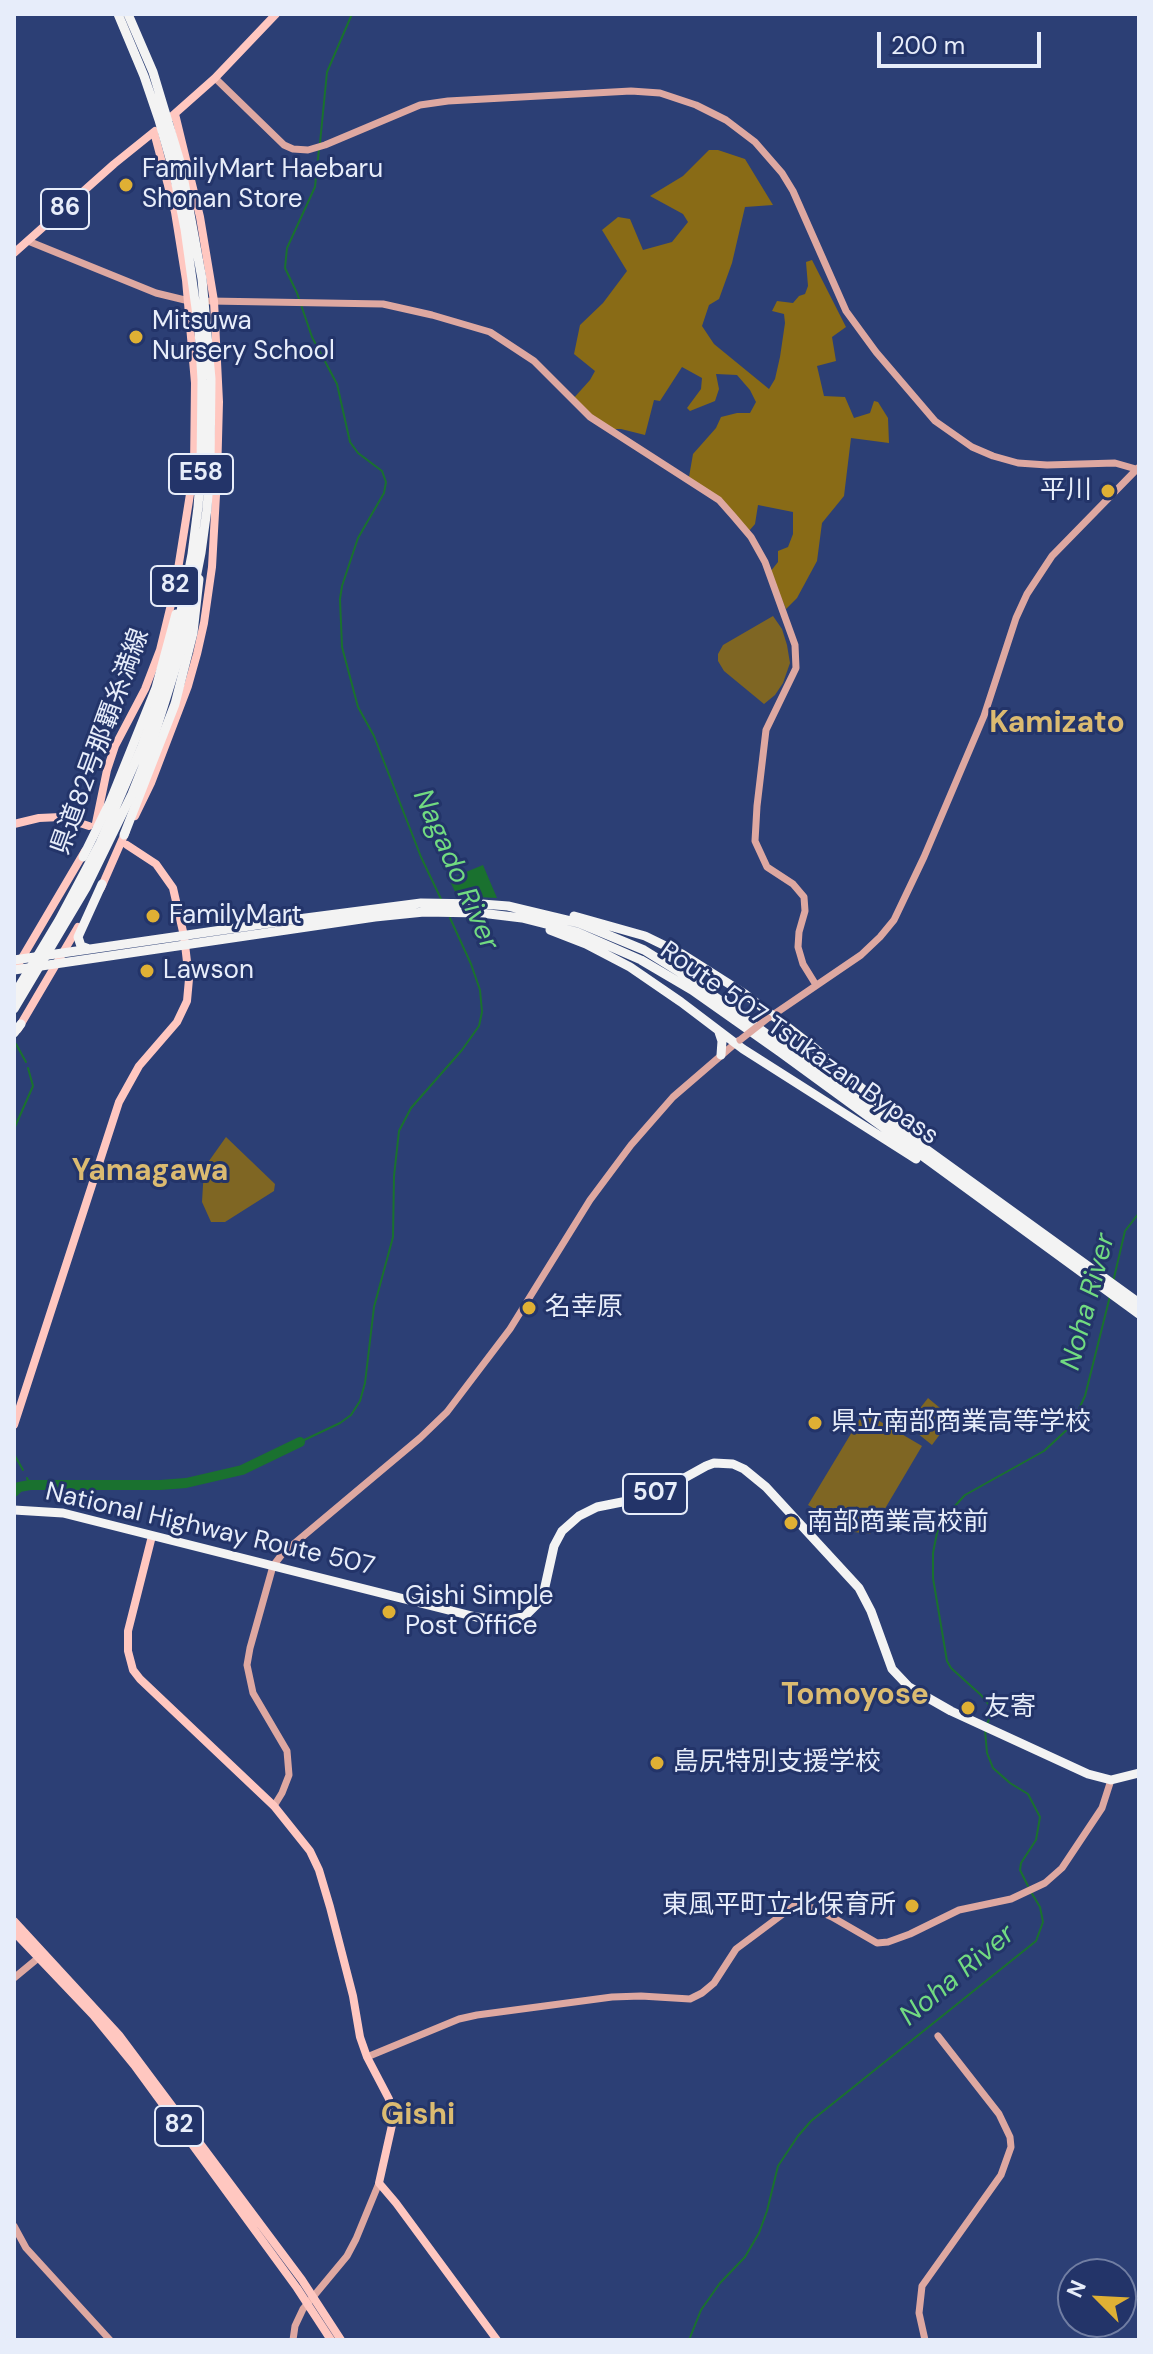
<!DOCTYPE html>
<html>
<head>
<meta charset="utf-8">
<style>
  body { margin:0 }
  #map { position:relative; width:1153px; height:2354px; overflow:hidden; background:#2c3f75; font-family:"DM Sans",sans-serif }
  canvas { display:block }
  .frame { position:absolute; inset:0; border:16px solid #e7edfa; pointer-events:none }
  .north { position:absolute; left:1057px; top:2258px; width:80px; height:80px; box-sizing:border-box; background:#233469; border:2px solid #717ea3; border-radius:50%; rotate:294deg; font-size:22px; font-weight:700; line-height:32px; text-align:center; color:#e7edfa }
  .north::after { content:''; display:block; margin:auto; width:28px; height:36px; background:#dfb034; clip-path:polygon(50% 0,100% 100%,50% 72%,0 100%) }
  .scale { position:absolute; left:877px; top:32px; width:164px; height:36px; box-sizing:border-box; border:4px solid #e7edfa; border-top:0; padding-left:10px; font-size:24px; line-height:28px; white-space:nowrap; color:#e7edfa; -webkit-text-stroke:6px #233469; paint-order:stroke }
</style>
</head>
<body>
<div id="map">
<canvas width="1153" height="2354"></canvas>
<div class="frame"></div>
<div class="north">N</div>
<div class="scale">200 m</div>
</div>
<script>
const ctx = document.querySelector('canvas').getContext('2d');
ctx.lineJoin = 'round';
function paint(path, color) { ctx.fillStyle = color; ctx.fill(path, 'evenodd'); }
const shape = rows => new Path2D(rows.map(r => 'M' + r).join(''));
function stroke(path, color, width, dash) { ctx.strokeStyle = color; ctx.lineWidth = width; ctx.lineCap = dash ? 'butt' : 'round'; ctx.setLineDash(dash || []); ctx.stroke(path); }
function drawText(font, color, halo, rows, align = 'center') {
  ctx.font = font + ' "DM Sans","Noto Sans JP",sans-serif'; ctx.lineWidth = 6; ctx.setLineDash([]); ctx.textBaseline = 'middle'; ctx.strokeStyle = halo; ctx.fillStyle = color; for (const [text, x, y, turn = 0] of rows) {
    ctx.save(); ctx.translate(x, y); ctx.rotate((+turn || 0) * Math.PI / 180); ctx.textAlign = isNaN(turn) ? turn : align; if (halo) ctx.strokeText(text, 0, 0); ctx.fillText(text, 0, 0); ctx.restore();
  }
}
paint(shape([
  [773,616,782,629,787,645,790,663,783,683,775,695,764,704,724,671,718,661,718,654,723,645],
  [226,1137,275,1184,274,1191,225,1222,211,1222,202,1202,204,1168],
  [928,1398,952,1418,932,1445,907,1425],
  [864,1412,922,1446,870,1534,854,1532,808,1505]
]), '#7f6623');
paint(shape([
  [709,150,718,150,745,159,773,205,745,207,732,263,719,299,709,305,702,326,714,344,769,389,775,379,780,357,785,323,784,314,772,311,777,301,793,303,799,296,805,294,808,286,806,262,812,260,846,327,832,337,836,361,817,366,824,396,845,397,854,418,870,413,874,401,878,402,888,418,889,443,851,438,844,496,822,523,817,561,797,598,786,609,770,572,778,562,778,551,788,547,793,534,793,512,758,505,755,524,749,531,689,477,693,454,716,428,721,417,737,413,750,413,756,402,750,390,737,375,716,374,719,389,715,401,690,411,687,408,701,389,702,378,682,367,660,401,654,400,645,435,621,429,607,429,572,400,590,380,595,371,574,354,580,325,603,303,627,271,602,230,618,217,630,219,643,250,672,242,688,222,683,214,650,196,683,176]
]), '#896b16');
paint(shape([
  [483,865,497,898,457,896,449,879]
]), '#1a712f');
stroke(shape([
  [320,143,327,72,352,14],
  [319,149,315,187,287,248,285,268,297,293,312,337,337,384,350,442,358,453,382,471,386,482,384,493,358,538,342,586,340,599,342,647,358,707,374,736,421,857,442,901],
  [16,1044,26,1062],
  [14,1129,33,1086,28,1068],
  [1113,1282,1125,1231,1139,1213],
  [300,1442,340,1423,351,1415,360,1401,365,1383,374,1307,393,1237,394,1176,399,1131,411,1108,462,1050,479,1026,482,1012,480,990,471,964,450,918],
  [14,1454,23,1470],
  [27,1478,30,1485],
  [987,1724,990,1717,989,1705,981,1695,951,1668,947,1661,933,1578,933,1553,937,1533,942,1520,965,1495,1044,1451,1071,1426,1085,1396,1110,1296],
  [985,1730,987,1753,993,1768,1010,1783,1028,1794,1040,1817,1036,1840,1021,1863,1020,1870,1028,1886],
  [689,2340,701,2310,720,2283,745,2257,759,2233,767,2211,778,2166,798,2136,811,2121,1036,1941,1043,1922,1040,1907,1031,1892]
]), '#1a712f', 2);
stroke(shape([
  [14,1492,19,1487,30,1485,160,1485,186,1483,242,1470,300,1442]
]), '#1a712f', 10);
stroke(shape([
  [215,78,284,145,293,149,308,150,325,145,420,105,448,101,631,91,660,93,696,105,726,120,755,142,782,173,793,191,846,311,876,352,935,421,972,447,993,456,1018,463,1047,465,1115,463,1136,469],
  [28,241,156,293,189,301],
  [210,301,383,304,432,315,490,332,534,361,590,417,719,500,734,517,751,537,765,562,795,645,796,668,766,730,757,806,755,841,767,867,793,884,804,897,805,911,799,932,798,947,803,964,816,985],
  [770,1017,861,955,880,937,894,920,924,857,984,716,1016,618,1027,594,1052,556,1138,468],
  [274,1806,282,1793,289,1775,287,1751,253,1693,247,1665,250,1648,273,1566,283,1553,420,1438,447,1412,510,1329,590,1200,631,1145,673,1097,738,1041],
  [14,1978,43,1954],
  [367,2057,459,2019,477,2015,612,1997,641,1996,690,1999,702,1993,714,1983,736,1949,799,1902,832,1917,877,1943,888,1942,910,1934,959,1910,1011,1899,1045,1883,1062,1868,1102,1808,1111,1780],
  [14,2226,26,2248,110,2340],
  [293,2340,295,2326,303,2309,347,2256,356,2239,379,2183],
  [925,2340,919,2313,922,2286,1001,2175,1011,2147,1010,2137,999,2114,938,2036]
]), '#dea8a1', 7);
stroke(shape([
  [171,117,215,78,276,14],
  [14,253,114,164,155,131],
  [135,816,151,783,188,686,197,654,204,623,212,567,217,477,219,402,214,301,200,217,175,114],
  [96,823,107,770,115,746,145,689,160,650,175,588,194,469,195,383,186,280,175,212,154,132],
  [14,824,39,818,61,817,89,826],
  [101,888,126,831],
  [19,963,85,851],
  [18,1029,78,927],
  [14,1425,119,1102,139,1066,177,1022,187,1001,189,979,184,936,173,888,156,864,127,845],
  [152,1536,128,1631,128,1651,133,1670,140,1679,274,1806,310,1851,319,1870,330,1907,353,1996,360,2037,367,2057,389,2099,392,2125,379,2183,396,2203,497,2340],
  [14,1921,119,2035,302,2280,341,2340],
  [14,1932,93,2015,134,2065,297,2288,331,2340]
]), '#ffc7c0', 8);
stroke(shape([
  [124,835,175,704,193,633,199,579],
  [83,857,110,802,156,688,176,614],
  [574,916,645,936,682,954,745,994,812,1046,924,1141],
  [550,930,586,944,630,967,681,1002,743,1049,916,1159],
  [89,949,81,946,78,937,102,884],
  [14,960,298,919,421,903,482,904,508,906,579,923,644,950,689,978,1139,1303],
  [14,970,375,917,424,912,481,913,522,918,577,932,641,960,692,990,780,1052,1139,1314],
  [719,1032,722,1041,721,1055],
  [14,1033,21,1024],
  [14,1510,63,1513,476,1617,505,1621,525,1616,538,1603,544,1591,554,1546,562,1531,579,1516,597,1507,652,1496,706,1466,714,1463,733,1464,744,1469,766,1487,859,1588,871,1611,892,1669,909,1687,951,1711,1088,1774,1111,1780,1139,1773]
]), '#f3f3f3', 9);
stroke(shape([
  [740,1040,768,1018]
]), '#dea8a1', 7);
stroke(shape([
  [14,995,59,920,100,843,142,746,166,677,175,642,192,554,198,507,201,465,202,380,199,330,185,229,173,169,159,120,144,76,118,14],
  [14,1009,86,888,132,794,150,749,183,644,201,553,207,509,210,466,211,379,202,279,181,165,153,72,128,14]
]), '#f3f3f3', 9);
for (const [x, y, r, color] of [
  [126,185,8,"#dfb034"],
  [136,337,8,"#dfb034"],
  [1108,491,8,"#dfb034"],
  [153,916,8,"#dfb034"],
  [147,971,8,"#dfb034"],
  [529,1308,8,"#dfb034"],
  [815,1423,8,"#dfb034"],
  [791,1523,8,"#dfb034"],
  [389,1612,8,"#dfb034"],
  [968,1708,8,"#dfb034"],
  [657,1763,8,"#dfb034"],
  [912,1906,8,"#dfb034"]
]) { const dot = new Path2D(); dot.arc(x, y, r, 0, 2 * Math.PI); ctx.fillStyle = color; ctx.fill(dot); stroke(dot, '#233469', 3); }
for (const [x, y, w] of [
  [65,209,48],
  [201,474,64],
  [175,586,48],
  [655,1494,64],
  [179,2126,48]
]) { const box = new Path2D(); box.roundRect(x - w / 2, y - 20, w, 40, 6); ctx.fillStyle = '#233469'; ctx.fill(box); stroke(box, '#e7edfa', 2); }
drawText('bold 24px', '#e7edfa', null, [
  ["86",65,209],
  ["E58",201,474],
  ["82",175,586],
  ["507",655,1494],
  ["82",179,2126]
]);
drawText('26px', '#e7edfa', '#233469', [
  ["FamilyMart Haebaru",142,170],
  ["Shonan Store",142,200],
  ["Mitsuwa",152,322],
  ["Nursery School",152,352],
  ["平川",1092,491,"right"],
  ["FamilyMart",169,916],
  ["Lawson",163,971],
  ["名幸原",545,1308],
  ["県立南部商業高等学校",831,1423],
  ["南部商業高校前",807,1523],
  ["Gishi Simple",405,1597],
  ["Post Office",405,1627],
  ["友寄",984,1708],
  ["島尻特別支援学校",673,1763],
  ["東風平町立北保育所",896,1906,"right"]
], 'left');
drawText('26px', '#e7edfa', '#233469', [
  ["県道82号那覇糸満線",101,742,-70],
  ["Route 507 Tsukazan Bypass",799,1044,35],
  ["National Highway Route 507",210,1530,13]
]);
drawText('italic 28px', '#71da81', '#233469', [
  ["Nagado River",455,870,66],
  ["Noha River",1089,1302,-75],
  ["Noha River",958,1976,-40]
]);
drawText('bold 30px', '#dbbb71', '#233469', [
  ["Kamizato",1057,724],
  ["Yamagawa",150,1172],
  ["Tomoyose",855,1696],
  ["Gishi",418,2116]
]);
</script>
</body>
</html>
